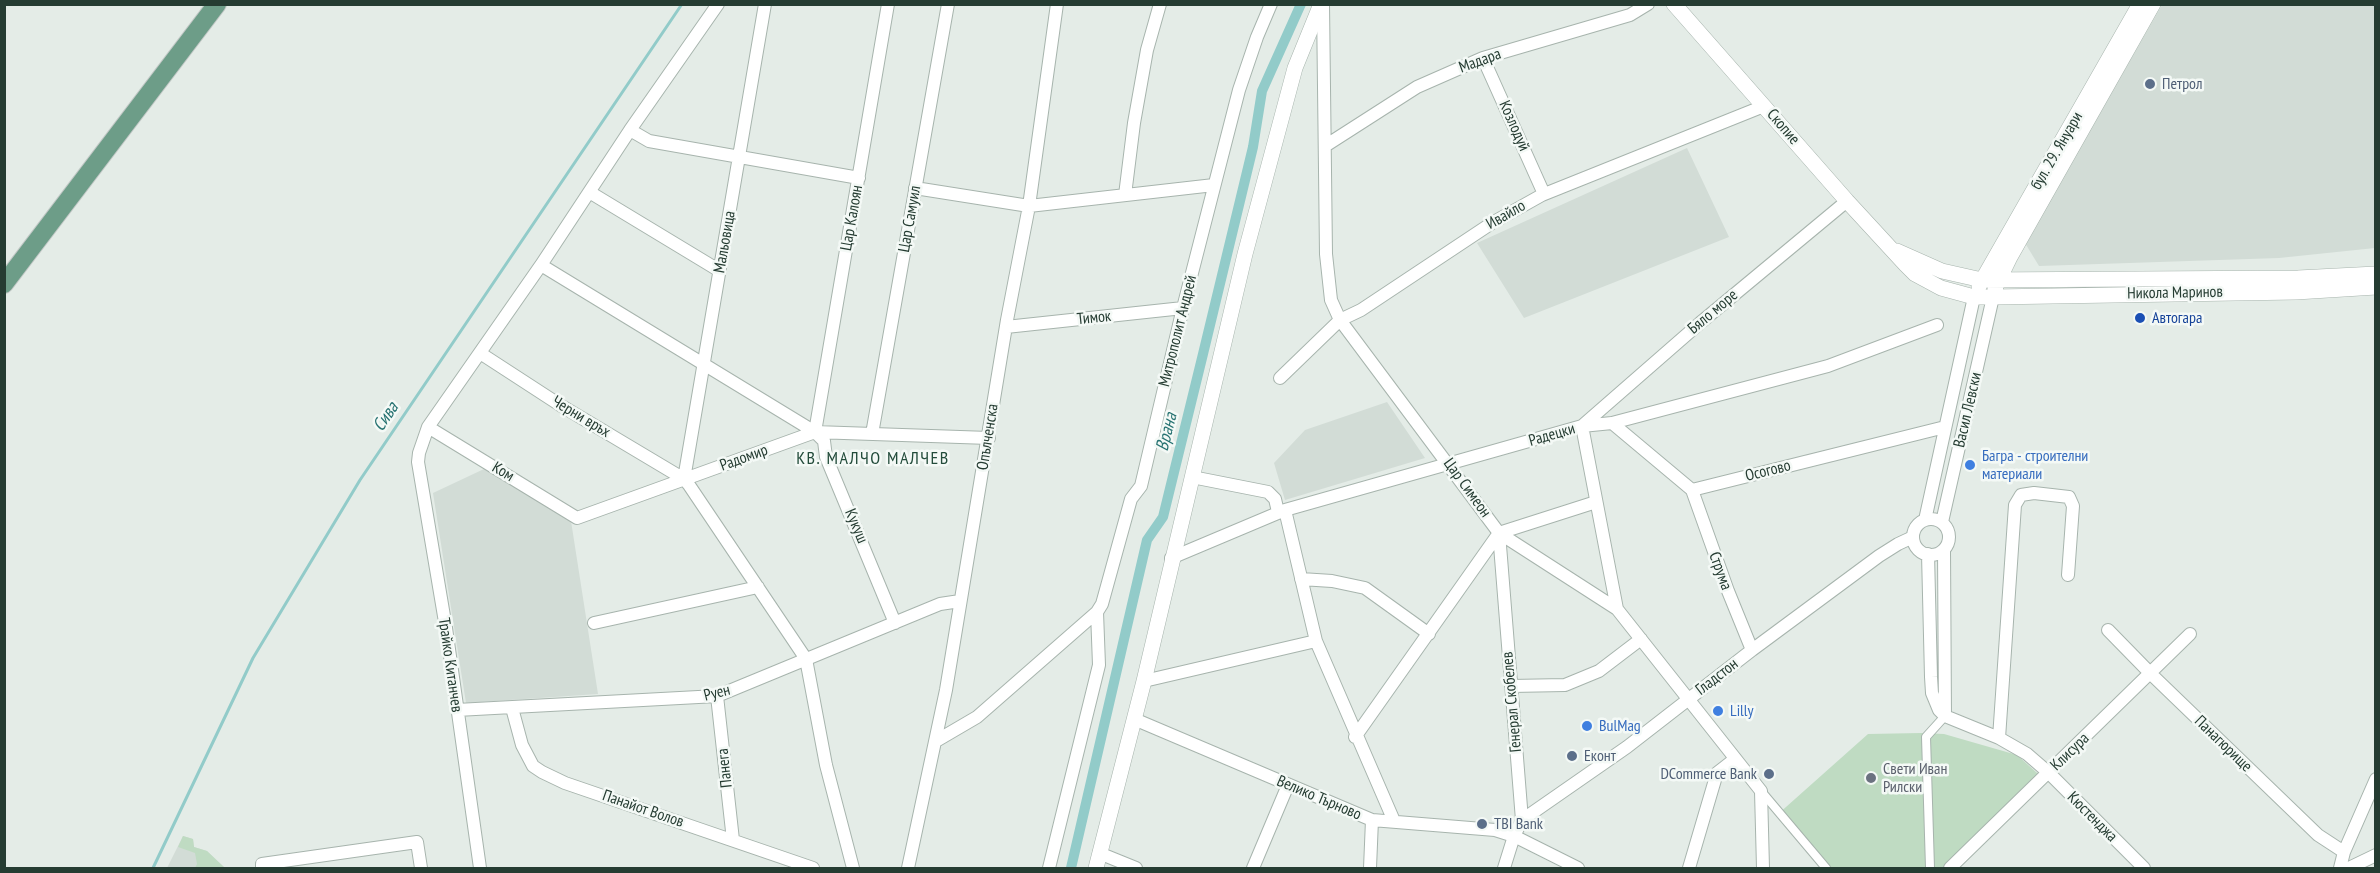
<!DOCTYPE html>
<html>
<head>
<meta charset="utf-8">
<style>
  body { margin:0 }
  #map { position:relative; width:2380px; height:873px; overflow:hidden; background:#e4ece7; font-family:"PT Sans Narrow",sans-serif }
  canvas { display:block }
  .frame { position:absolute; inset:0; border:6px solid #253c32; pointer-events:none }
</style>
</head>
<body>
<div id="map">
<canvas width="2380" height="873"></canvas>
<div class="frame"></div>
</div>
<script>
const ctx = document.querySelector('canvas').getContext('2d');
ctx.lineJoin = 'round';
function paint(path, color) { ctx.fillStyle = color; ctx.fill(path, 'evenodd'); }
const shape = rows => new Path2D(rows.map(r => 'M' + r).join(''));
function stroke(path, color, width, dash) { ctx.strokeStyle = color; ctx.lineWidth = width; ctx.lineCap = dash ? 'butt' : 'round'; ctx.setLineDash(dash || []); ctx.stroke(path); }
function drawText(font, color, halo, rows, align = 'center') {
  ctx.font = font + ' "PT Sans Narrow",sans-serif'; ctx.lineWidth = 5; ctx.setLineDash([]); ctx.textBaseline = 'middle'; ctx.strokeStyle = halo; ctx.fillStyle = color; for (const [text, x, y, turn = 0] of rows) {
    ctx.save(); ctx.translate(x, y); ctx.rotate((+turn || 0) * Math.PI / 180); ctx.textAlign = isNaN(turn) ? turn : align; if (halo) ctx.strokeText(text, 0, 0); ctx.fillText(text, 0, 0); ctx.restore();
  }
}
paint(shape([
  [2162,5,2375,5,2375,248,2279,258,2039,266,2025,243],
  [1687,148,1729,237,1524,318,1477,243],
  [1387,402,1425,458,1285,500,1274,463,1305,430],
  [484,469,571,521,598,694,466,703,433,493],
  [183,836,193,839,194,847,207,851,225,868,167,868]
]), '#d2dcd6');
paint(shape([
  [1921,733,1944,734,2017,755,2046,781,1955,868,1823,868,1777,815,1868,734],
  [183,836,193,839,194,847,207,851,225,868,195,868,197,864,195,853,178,847]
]), '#bfdbc2');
stroke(shape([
  [153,868,253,658,360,480,682,4]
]), '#92cbc9', 3);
stroke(shape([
  [1071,868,1147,540,1163,517,1203,354,1253,147,1262,91,1301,4]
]), '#92cbc9', 10);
const pedestrian = shape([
  [1761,791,1826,868],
  [1930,868,1926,737,1945,716]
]);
const minor = shape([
  [1323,4,1326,254,1331,300,1340,320,1499,533,1617,609,1761,791,1763,868],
  [1483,58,1544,194],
  [630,130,649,141,859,178],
  [1325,146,1417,87,1483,58,1630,15,1648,4],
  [915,188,1029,206,1214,185],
  [591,193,720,271],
  [1125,195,1134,123,1147,50,1160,4],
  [541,265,815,432,824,441,826,457,895,623],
  [1006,327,1183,308],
  [480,353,560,405,684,479,689,485,806,659,826,765,853,868],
  [1280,378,1340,320,1361,310,1492,223,1542,195,1764,106],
  [1612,423,1692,490,1945,427],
  [428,427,577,518,815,432,989,438],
  [815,432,888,4],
  [872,434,948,4],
  [1192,477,1268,492,1275,499,1278,512],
  [684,479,765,4],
  [1692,490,1728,591,1752,650],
  [1285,510,1316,641,1394,821],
  '1913 537a18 18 0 1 1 36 0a18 18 0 1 1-36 0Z',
  [1925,520,1974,297],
  [1942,522,1993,297],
  [1499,533,1522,820,1514,836,1504,868],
  [1944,550,1945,716],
  [1928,554,1931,677,1932,693,1939,710,1945,716,1999,738,2027,754,2049,773,2144,868],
  [1171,558,1285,510,1582,426,1612,423,1828,366,1937,325],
  [1301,579,1332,581,1365,588,1429,634],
  [1617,609,1582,426,1700,323,1847,201],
  [594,623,758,587],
  [2108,630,2151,674,2318,835,2344,852],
  [1144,681,1316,641],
  [1511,686,1565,685,1599,671,1641,639],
  [717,696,733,840],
  [512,708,522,745,533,766,542,772,565,783,813,868],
  [457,710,717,696,940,604,960,601],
  [1134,719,1372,820,1495,830,1514,836,1578,868],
  [1355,737,1499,533,1596,502],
  [1999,738,2015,505,2021,495,2034,493,2069,497,2073,506,2068,575],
  [936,741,977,717,1097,612],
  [1522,820,1627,747,1752,650,1879,556,1898,544,1913,537],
  [1099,853,1136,868],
  [262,868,262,864,417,842,421,868],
  [480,868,446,628,418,462,419,453,428,427,541,265,630,130,718,4],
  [908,868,946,690,1007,320,1029,206,1057,4],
  [1049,868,1099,665,1097,612,1102,604,1131,499,1141,486,1183,308,1239,90,1257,37,1271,4],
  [1253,868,1288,785],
  [1370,868,1372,820],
  [1689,868,1717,773,1735,759],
  [1950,868,2190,634],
  [2340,868,2344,852,2376,779],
  [2349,868,2376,855]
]);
const tertiary = shape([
  [1674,4,1847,201,1905,264,1915,274,1941,288,1974,297,1993,297,2296,292,2376,287],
  [1897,251,1942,271,1982,280,2298,278,2376,274],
  [1979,286,2140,4],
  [1995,288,2010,257,2153,4],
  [1096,868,1144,681,1245,254,1295,68,1321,4]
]);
const primary = shape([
  [4,284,217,4]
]);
stroke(pedestrian, '#a7b4ad', 10);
stroke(minor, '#a7b4ad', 14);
stroke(tertiary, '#a7b4ad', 16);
stroke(primary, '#c2c8c6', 20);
stroke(pedestrian, '#fff', 8);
stroke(minor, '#fff', 12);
stroke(tertiary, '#fff', 15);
stroke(primary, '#6d9d88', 18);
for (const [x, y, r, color] of [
  [2150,84,6,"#5c6f8a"],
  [2140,318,6,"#1a4fb4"],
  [1970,465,6,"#3f7fe0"],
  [1718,711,6,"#3f7fe0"],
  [1587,726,6,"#3f7fe0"],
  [1572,756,6,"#5c6f8a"],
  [1769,774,6,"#5c6f8a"],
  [1871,778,6,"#6b7280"],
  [1482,824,6,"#5c6f8a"]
]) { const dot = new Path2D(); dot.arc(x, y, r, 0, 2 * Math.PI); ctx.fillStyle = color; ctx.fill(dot); stroke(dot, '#f4f9f6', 2); }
drawText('16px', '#253c32', '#f4f9f6', [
  ["Мадара",1480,61,-20],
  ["Козлодуй",1514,126,66],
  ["Скопие",1783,127,49],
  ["бул. 29. Януари",2057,151,-60],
  ["Ивайло",1506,215,-30],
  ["Цар Калоян",852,218,-80],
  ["Цар Самуил",910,219,-80],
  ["Мальовица",725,242,-80],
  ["Никола Маринов",2175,293,-1],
  ["Бяло море",1713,312,-40],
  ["Тимок",1094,318,-6],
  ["Митрополит Андрей",1178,331,-76],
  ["Васил Левски",1968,410,-77],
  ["Черни връх",581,417,31],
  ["Радецки",1552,435,-16],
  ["Опълченска",988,437,-81],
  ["Радомир",744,458,-20],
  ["Осогово",1768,471,-14],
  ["Ком",503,472,31],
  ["Цар Симеон",1467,488,54],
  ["Кукуш",856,526,67],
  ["Струма",1720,571,70],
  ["Трайко Китанчев",450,665,82],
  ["Гладстон",1717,677,-38],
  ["Руен",717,693,-14],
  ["Генерал Скобелев",1512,702,-95],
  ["Панагюрище",2223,744,44],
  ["Клисура",2070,752,-44],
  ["Панега",725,768,-96],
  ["Велико Търново",1319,798,23],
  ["Панайот Волов",643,809,19],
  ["Кюстенджа",2092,817,45]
]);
drawText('16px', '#4e5e75', '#f4f9f6', [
  ["Петрол",2162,84],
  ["Еконт",1584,756],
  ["DCommerce Bank",1757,774,"right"],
  ["TBI Bank",1494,824]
], 'left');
drawText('16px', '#164399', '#f4f9f6', [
  ["Автогара",2152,318]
], 'left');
drawText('16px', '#366cbe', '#f4f9f6', [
  ["Багра - строителни",1982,456],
  ["материали",1982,474],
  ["Lilly",1730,711],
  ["BulMag",1599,726]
], 'left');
drawText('16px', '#5b616d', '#f4f9f6', [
  ["Свети Иван",1883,769],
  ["Рилски",1883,787]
], 'left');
drawText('italic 18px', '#267271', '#f4f9f6', [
  ["Сива",386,417,-56],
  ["Врана",1167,432,-76]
]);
ctx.letterSpacing = '1.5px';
drawText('18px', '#234c3b', '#f4f9f6', [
  ["КВ. МАЛЧО МАЛЧЕВ",873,459]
]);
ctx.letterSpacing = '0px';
</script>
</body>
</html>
